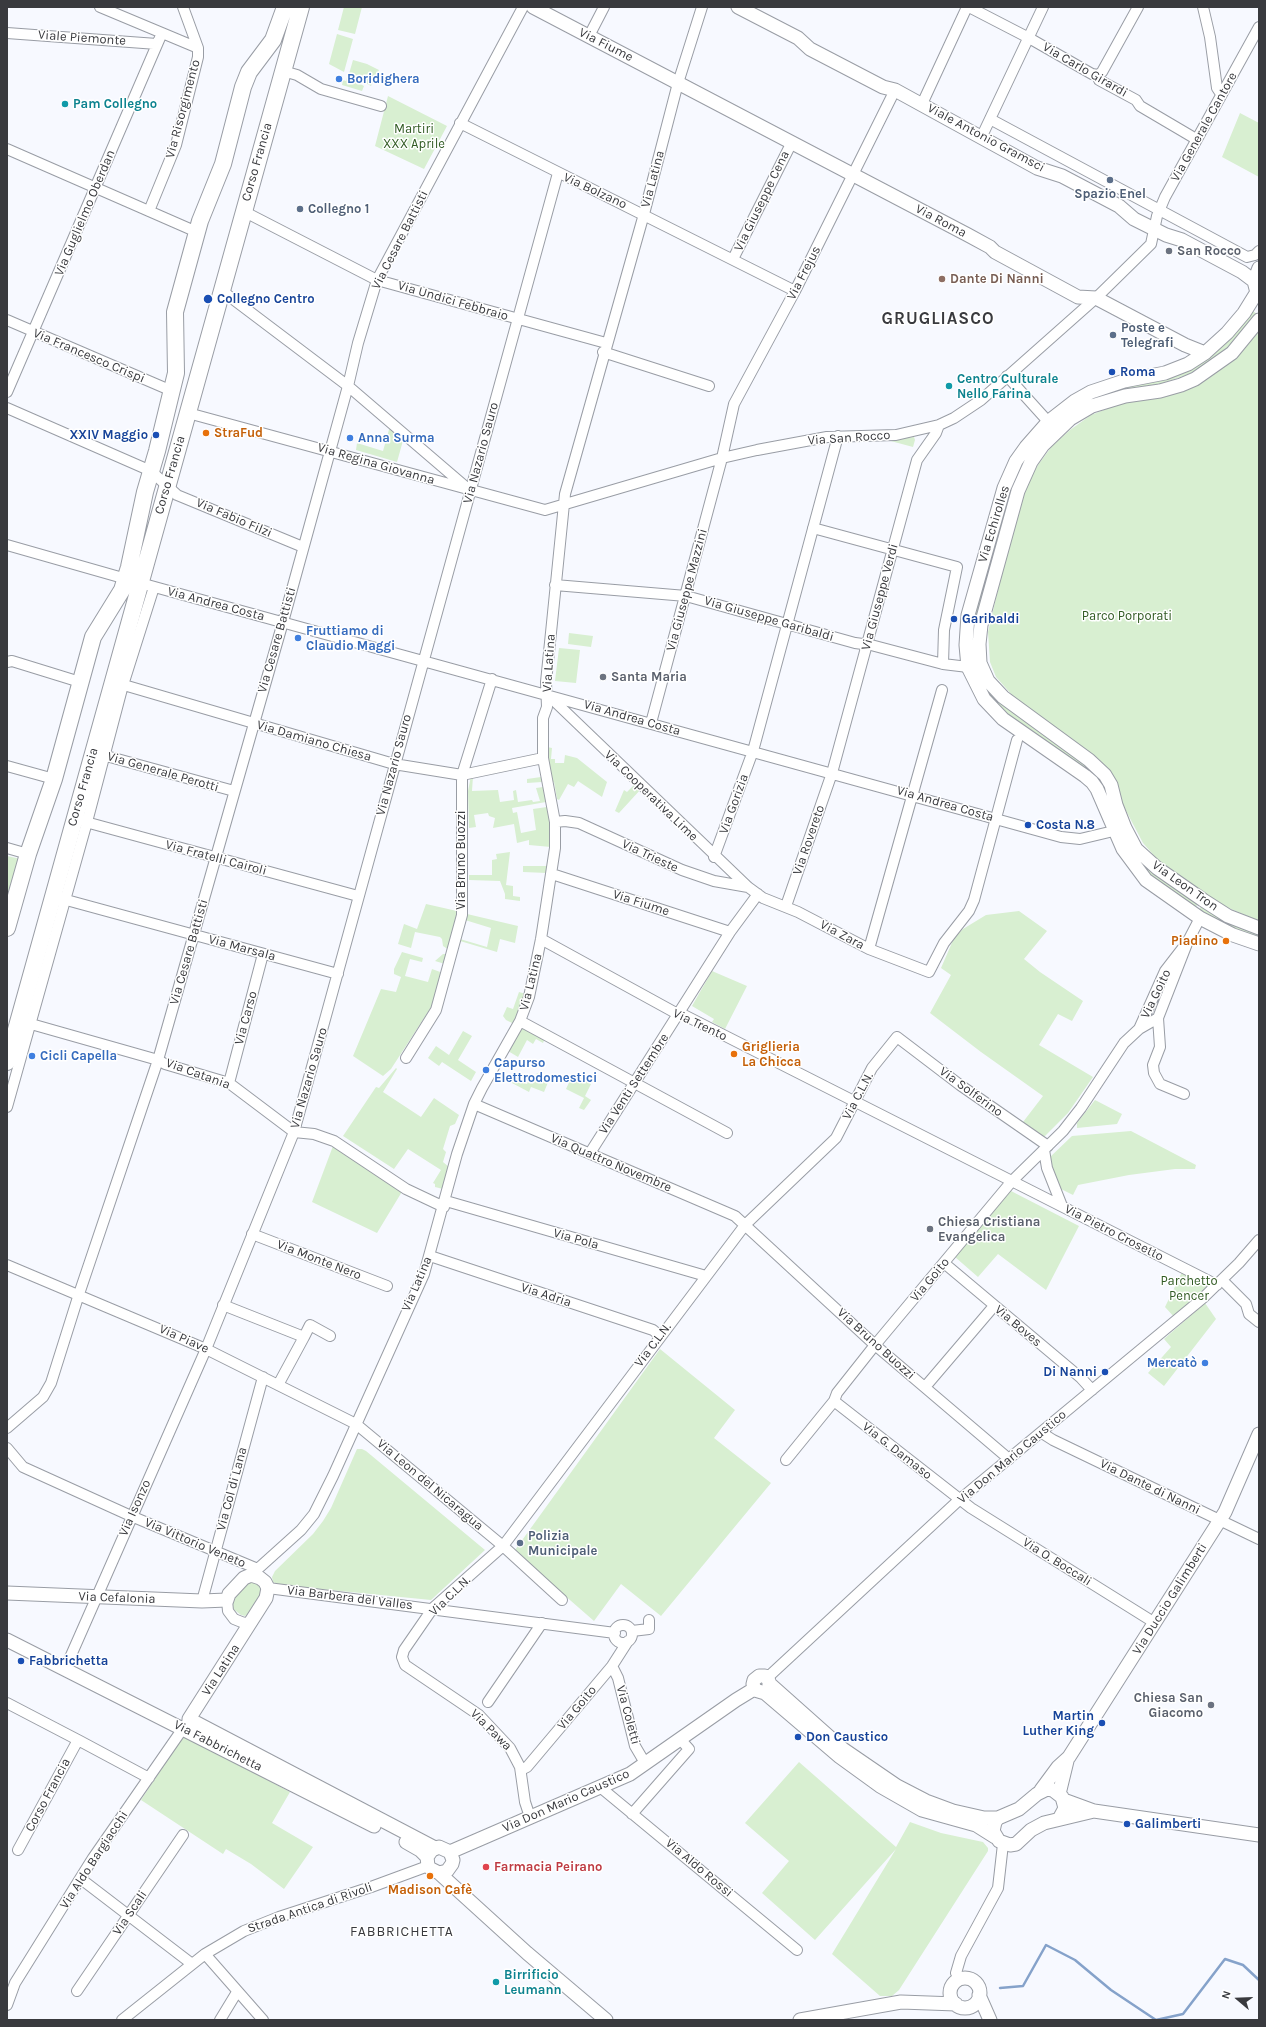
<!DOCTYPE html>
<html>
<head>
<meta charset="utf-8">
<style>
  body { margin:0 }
  #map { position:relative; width:1266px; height:2027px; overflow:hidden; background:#f7f9ff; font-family:Karla,sans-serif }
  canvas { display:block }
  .frame { position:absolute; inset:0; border:8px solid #393a3e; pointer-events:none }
  .north { position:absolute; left:1218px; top:1979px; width:40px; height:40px; -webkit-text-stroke:3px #fff; paint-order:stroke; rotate:289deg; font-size:11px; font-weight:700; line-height:16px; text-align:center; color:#393a3e }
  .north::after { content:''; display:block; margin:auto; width:14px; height:18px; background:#393a3e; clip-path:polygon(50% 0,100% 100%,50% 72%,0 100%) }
</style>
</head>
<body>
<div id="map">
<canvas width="1266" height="2027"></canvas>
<div class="frame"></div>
<div class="north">N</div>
</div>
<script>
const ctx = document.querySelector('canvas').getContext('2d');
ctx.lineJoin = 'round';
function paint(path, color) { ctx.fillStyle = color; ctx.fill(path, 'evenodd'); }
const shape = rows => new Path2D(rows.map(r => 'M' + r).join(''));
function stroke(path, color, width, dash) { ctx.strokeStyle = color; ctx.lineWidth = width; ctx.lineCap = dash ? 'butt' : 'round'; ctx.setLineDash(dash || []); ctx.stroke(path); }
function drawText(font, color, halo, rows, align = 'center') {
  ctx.font = font + ' Karla,sans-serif'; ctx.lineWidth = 3; ctx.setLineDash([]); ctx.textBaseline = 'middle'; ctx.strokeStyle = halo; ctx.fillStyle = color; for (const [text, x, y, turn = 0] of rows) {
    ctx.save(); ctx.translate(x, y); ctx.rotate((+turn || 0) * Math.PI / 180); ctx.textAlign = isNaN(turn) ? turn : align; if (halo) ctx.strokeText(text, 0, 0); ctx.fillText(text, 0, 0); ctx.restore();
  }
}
paint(shape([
  [344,7,362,7,355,34,338,30],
  [337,34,353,39,344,72,329,64],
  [353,60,367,64,379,70,371,86,349,74],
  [347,77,364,86,362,91,342,85,343,80,346,81],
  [388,96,447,126,424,169,375,146],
  [1240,113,1259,123,1259,177,1222,157],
  [1250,309,1257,314,1238,337,1218,356,1189,374,1157,385,1130,389,1093,401,1073,404,1087,396,1168,374],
  [1259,331,1259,921,1224,906,1174,873,1156,858,1143,843,1123,805,1115,782,1101,762,1012,695,996,677,990,662,988,632,1006,556,1027,485,1038,465,1052,446,1070,430,1091,415,1114,406,1193,386,1208,379,1238,355],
  [390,426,404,437,397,462,356,450,357,443,383,451],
  [914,437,915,440,913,447,887,440],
  [1034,439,988,579,981,577,1004,495],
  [980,581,987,583,975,641,968,641],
  [569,633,593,636,591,647,568,644],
  [559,648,580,650,576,683,555,681],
  [985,679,1097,772,1115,807,1100,789,1002,711,982,689],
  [547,747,552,748,551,759,555,759,555,763,564,763,565,755,577,758,607,782,602,797,578,781,574,787,568,784,559,800,557,799,554,782,552,782],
  [471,776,473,776,472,791,498,790,500,802,514,800,513,791,516,790,518,802,532,800,533,802,540,801,536,788,543,787,546,802,512,808,513,813,517,812,521,833,536,830,533,809,547,807,550,821,551,847,529,845,529,840,517,843,514,824,493,828,495,818,489,816,488,813,474,815,476,827,469,828,468,791],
  [541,777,542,782,527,783,527,779],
  [635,784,641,789,619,813,615,811,624,790,627,792],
  [1132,845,1199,902,1195,908,1146,873],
  [510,852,506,885,513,886,513,896,520,897,520,901,505,899,505,894,500,881,469,880,469,875,492,875,492,860,497,859,496,854],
  [7,856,21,859,7,909],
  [523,866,548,866,547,873,523,872],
  [426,904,457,911,449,950,443,946,442,939,440,937,415,932,411,948,398,944,404,924,417,929],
  [1202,904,1259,931,1259,938,1226,925,1199,910],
  [1019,911,1047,931,1024,959,1040,972,1083,1001,1072,1021,1058,1014,1039,1045,1093,1077,1068,1113,1044,1137,1023,1122,1043,1096,981,1052,930,1013,951,975,941,968,954,938,963,929,986,915],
  [467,914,518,926,515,943,500,939,497,952,460,941,460,939,487,947,491,928,465,920],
  [402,952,423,958,422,962,410,959,405,976,428,982,432,969,443,973,437,998,391,1069,383,1076,353,1056,381,989,396,992,401,977,394,974,394,969],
  [443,954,448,954,445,964,435,961],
  [712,971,747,986,725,1029,712,1022,714,1019,692,1006],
  [519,992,526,994,514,1024,506,1020,503,1016,507,1007,513,1009],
  [522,1027,545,1038,543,1043,536,1039,533,1044,527,1040,518,1057,508,1051],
  [463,1031,472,1036,458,1060,476,1072,471,1081,442,1062,439,1066,428,1058,436,1046,449,1055],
  [396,1068,397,1069,383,1092,421,1117,434,1098,459,1115,455,1124,450,1126,443,1149,446,1152,443,1162,449,1167,443,1189,435,1187,435,1184,433,1183,441,1170,408,1149,394,1169,343,1136,376,1087,379,1088],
  [537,1073,549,1080,544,1092,531,1087,529,1092,512,1083,515,1077,527,1084,530,1077,534,1079],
  [573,1074,591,1084,585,1096,591,1100,584,1110,579,1108,584,1098,566,1089],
  [1095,1100,1122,1114,1117,1124,1077,1128,1077,1123],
  [1131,1131,1196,1165,1195,1169,1175,1169,1129,1175,1078,1185,1073,1195,1061,1189,1049,1158,1072,1136],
  [333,1146,403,1190,377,1233,312,1202],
  [1011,1191,1079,1226,1046,1290,998,1254,978,1277,955,1257],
  [1183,1270,1212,1285,1175,1318,1165,1307],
  [1205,1303,1216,1319,1164,1386,1148,1373,1171,1347,1164,1339],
  [660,1349,735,1410,714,1438,771,1483,661,1616,621,1584,594,1621,516,1553,515,1550],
  [357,1449,362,1449,366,1451,485,1550,431,1600,280,1585,273,1582,272,1577,275,1571,313,1534,323,1521,331,1508],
  [252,1582,260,1585,262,1591,250,1613,245,1616,241,1615,232,1608,232,1600,244,1586],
  [184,1735,290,1792,272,1823,313,1847,284,1889,251,1864,226,1849,223,1854,141,1800],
  [799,1762,896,1847,910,1822,941,1833,983,1842,988,1848,988,1851,899,1990,892,1996,880,1996,832,1954,896,1849,815,1940,762,1893,789,1861,745,1823]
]), '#d8efd1');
stroke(shape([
  [1000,1988,1023,1986,1046,1945,1075,1960,1111,1990,1156,2020,1183,2014,1225,1959,1243,1965,1259,1980]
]), '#85a2ca', 2.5);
const minor = shape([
  [100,7,198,48],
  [969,7,1029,38,1092,74,1098,75],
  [1203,7,1210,37,1217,88,1221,94],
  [7,33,157,44],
  [589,36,604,7],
  [283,71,297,75,321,89,381,106],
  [1098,75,1099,80,1136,100,1140,106,1196,139],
  [1098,75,1102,72,1138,7],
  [922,104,967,7],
  [990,119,1247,257,1255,255,1259,251],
  [460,123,795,291],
  [981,138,1043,7],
  [7,149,190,229],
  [149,211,176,145,198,57,198,48,183,7],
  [243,211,377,280,606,343],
  [733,259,792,142],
  [221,290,348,386,467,488],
  [7,320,172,391],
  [603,352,709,386],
  [1007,376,1053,427],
  [7,392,162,33],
  [7,408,151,471,177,495,303,547],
  [188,413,545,510,722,458,757,450,827,437,896,435,939,425,954,418,981,400,1096,298,1151,244,1157,216,1165,197,1259,27],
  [813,528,957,567,944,630,943,664],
  [7,545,151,586,1061,837,1080,839,1122,829],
  [555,585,686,596,855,643,871,645,943,664,968,667,974,665],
  [7,662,12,661,80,682],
  [117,683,394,764,462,775,543,758],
  [548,695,748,887,763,898,798,912,869,949,929,972,944,943,969,911,974,900,1017,740],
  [651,723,722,458,734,404,795,291,895,90],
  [99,754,234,791],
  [7,766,54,779],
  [82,821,358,896],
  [555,822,565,821,579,823,682,870,714,881,748,887],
  [7,848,28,854],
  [714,857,753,751,838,436],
  [552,874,730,932],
  [59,898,338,974],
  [786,906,832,773,917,460,936,433,939,425],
  [541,939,674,1012,684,1015,1217,1285],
  [869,949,942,690],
  [520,1021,727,1133],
  [24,1022,158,1060,165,1064,229,1083,294,1132,314,1134,334,1141,406,1189,444,1207],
  [1139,1029,1165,971,1182,949],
  [406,1058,436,1010,462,915,462,775,492,679],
  [229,1083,263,954],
  [1184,1094,1160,1084,1154,1073,1153,1065,1160,1047,1158,1018,1188,941,1200,918],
  [474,1104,735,1216,875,1345,1009,1459],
  [7,1107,87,822,123,685,154,587],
  [1044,1150,1047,1168,1062,1206],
  [590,1153,730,932,758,894],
  [446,1201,706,1276],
  [252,1234,387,1286],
  [430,1256,653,1330,660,1336],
  [944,1263,1081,1378,1092,1390],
  [7,1265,206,1349,356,1424,503,1546,562,1600],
  [1222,1280,1246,1304,1249,1314,1259,1322],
  [223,1305,304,1337,278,1385],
  [304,1337,310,1325,330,1336],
  [925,1387,994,1306],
  [834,1401,971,1508,1155,1623],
  [7,1428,43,1397,51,1383,79,1294,158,1060,283,622,348,386,358,343,377,280,523,7],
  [1042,1433,1053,1440,1259,1539],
  [7,1448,23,1467,131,1516,258,1569],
  [786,1460,834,1401,837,1393,875,1345,1012,1181,1063,1131,1081,1108,1124,1043,1139,1029,1158,1018],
  [251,1575,301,1530,314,1514,333,1476,424,1274,457,1154,474,1104,482,1088,520,1021,529,997,541,939,555,848,555,822,543,758,543,718,547,707,546,682,565,494,644,214,678,83,702,7],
  [268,1588,615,1633],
  [227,1600,228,1611,234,1619,244,1623,252,1622],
  [202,1601,263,1377],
  '614 1634a9 9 0 1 1 18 0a9 9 0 1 1-18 0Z',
  [632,1631,649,1629,649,1620],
  [612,1666,618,1678,635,1746,645,1763],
  [65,1669,206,1349,294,1132,558,173],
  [767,1678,959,1500,1203,1298,1239,1263,1259,1240],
  [488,1702,542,1623],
  [7,1703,78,1740],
  [521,1770,527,1767,612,1666,628,1641],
  [600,1787,797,1950],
  [632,1814,689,1749,680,1739],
  [530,1817,525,1802,520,1767,510,1748,479,1715,405,1665,402,1657,404,1650,433,1608,503,1546,745,1225,836,1138,872,1068,897,1037,960,1085,1048,1146],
  [18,1850,78,1740,149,1778],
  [81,1879,192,1964],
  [205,1954,263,2020],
  [961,1978,956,1973,961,1956,998,1888,1003,1844],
  [77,1991,183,1835],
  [7,2005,15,1983,93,1858,186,1724],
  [122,2020,205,1954,244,1931,279,1917,371,1887,428,1866],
  [220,2020,237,1992]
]);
const tertiary = shape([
  [533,7,968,235,990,247,995,252,1078,297,1096,298,1185,345,1205,353],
  [738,7,798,38,810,49,883,87,895,90,1037,168,1062,176,1119,206,1134,219,1166,235,1182,240,1242,272,1254,281],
  [1256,289,1254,281,1259,268],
  [1257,292,1244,313,1227,333,1205,353,1188,364,1165,373,1124,381,1091,392,1075,401,1048,422,1026,447,1016,461,1004,488,968,615,966,645,968,667,984,699,1003,719,1085,776,1092,782,1097,789,1123,849,1146,880,1200,918,1233,935,1259,944],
  [1259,320,1232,353,1195,379,1181,385,1160,391,1125,396,1092,406,1070,419,1043,445,1031,462,1018,491,981,625,979,644,980,663,988,681,1003,697,1089,760,1105,775,1111,785,1116,805,1125,828,1136,849,1157,868,1203,900,1228,916,1259,928],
  [7,1593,202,1601,227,1600,229,1594,244,1578,251,1575,260,1578,265,1582,268,1588,266,1598,189,1719,435,1848],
  [7,1640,374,1826],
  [770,1684,843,1749,897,1786,926,1801,953,1811,984,1818,998,1818],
  [765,1693,769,1689,769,1681,765,1676,759,1676,754,1680,753,1684,755,1690,765,1693,840,1757,880,1786,922,1810,976,1825,995,1837],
  [1041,1790,1058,1767,1069,1757,1225,1512,1259,1434],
  [1059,1794,1067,1761],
  [1064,1800,1094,1811,1259,1835],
  [1059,1819,1065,1808,1062,1797,1053,1790,1047,1789,1037,1794,1019,1809,998,1818,995,1822,993,1831,999,1841,1010,1845,1016,1844,1031,1830,1044,1823,1094,1811],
  [406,1842,420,1850,427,1857],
  [450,1852,630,1774,736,1700,754,1689],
  [439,1873,447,1871,452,1864,453,1860,450,1852,439,1847,432,1850,427,1857,428,1866,431,1869,439,1873,527,1953,606,2020],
  '950 1993a15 15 0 1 1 30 0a15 15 0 1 1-30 0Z',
  [979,1995,990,2020],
  [800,2020,901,2002,956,2004]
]);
const primary = shape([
  [7,928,28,854,54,779,93,637,122,590,129,567,145,492,157,451,176,373,175,312,200,221,223,164,243,87,249,72,273,40,285,7],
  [7,1062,301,7]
]);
stroke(minor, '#999da5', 12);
stroke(tertiary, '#999da5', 15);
stroke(primary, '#999da5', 18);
stroke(minor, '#fff', 10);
stroke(tertiary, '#fff', 13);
stroke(primary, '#fff', 16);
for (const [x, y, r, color] of [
  [339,79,4,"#3f7fe0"],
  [65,104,4,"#0f9aa8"],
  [1110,180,4,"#5c6f8a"],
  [300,209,4,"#5c6f8a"],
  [1169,251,4,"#6b7280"],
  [942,279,4,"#8d6e63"],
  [208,299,5,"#1a4fb4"],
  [1113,335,4,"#5c6f8a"],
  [1112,372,4,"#1a4fb4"],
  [949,386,4,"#0f9aa8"],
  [206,433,4,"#e8710a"],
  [156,435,4,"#1a4fb4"],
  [350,438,4,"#3f7fe0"],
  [954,619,4,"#1a4fb4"],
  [298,638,4,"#3f7fe0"],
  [603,677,4,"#6b7280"],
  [1028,825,4,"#1a4fb4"],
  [1226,941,4,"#e8710a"],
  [734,1054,4,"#e8710a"],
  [32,1056,4,"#3f7fe0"],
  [486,1070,4,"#3f7fe0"],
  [930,1229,4,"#6b7280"],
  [1205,1363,4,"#3f7fe0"],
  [1105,1372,4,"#1a4fb4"],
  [520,1543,4,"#5c6f8a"],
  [21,1661,4,"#1a4fb4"],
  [1211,1705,4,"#6b7280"],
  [1102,1723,4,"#1a4fb4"],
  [798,1737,4,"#1a4fb4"],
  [1127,1824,4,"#1a4fb4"],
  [486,1867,4,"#e0444e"],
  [430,1876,4,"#e8710a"],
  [496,1982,4,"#0f9aa8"]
]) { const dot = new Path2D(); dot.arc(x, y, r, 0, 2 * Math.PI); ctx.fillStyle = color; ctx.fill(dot); stroke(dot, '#fff', 1.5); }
drawText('13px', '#393a3e', '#fff', [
  ["Viale Piemonte",82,38,4],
  ["Via Fiume",606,45,27],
  ["Via Carlo Girardi",1085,70,30],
  ["Via Risorgimento",183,109,-75],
  ["Via Generale Cantore",1204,127,-61],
  ["Viale Antonio Gramsci",986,138,28],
  ["Corso Francia",257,162,-74],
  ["Via Latina",653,179,-75],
  ["Via Bolzano",595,191,25],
  ["Via Giuseppe Cena",762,201,-64],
  ["Via Guglielmo Oberdan",85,213,-67],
  ["Via Roma",941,221,28],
  ["Via Cesare Battisti",400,240,-63],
  ["Via Frejus",804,273,-63],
  ["Via Undici Febbraio",453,301,16],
  ["Via Francesco Crispi",89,356,23],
  ["Via San Rocco",849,438,-4],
  ["Via Nazario Sauro",481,453,-75],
  ["Via Regina Giovanna",376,464,16],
  ["Corso Francia",170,475,-74],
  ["Via Fabio Filzi",234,518,23],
  ["Via Echirolles",994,524,-73],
  ["Via Giuseppe Mazzini",687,590,-75],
  ["Via Giuseppe Verdi",880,597,-75],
  ["Via Andrea Costa",216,604,15],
  ["Via Giuseppe Garibaldi",769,619,16],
  ["Via Cesare Battisti",277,640,-74],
  ["Via Latina",549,663,-86],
  ["Via Andrea Costa",632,718,16],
  ["Via Damiano Chiesa",314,741,16],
  ["Via Nazario Sauro",394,765,-75],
  ["Via Generale Perotti",163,772,16],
  ["Corso Francia",83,787,-74],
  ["Via Cooperativa Lime",651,796,44],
  ["Via Gorizia",734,804,-70],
  ["Via Andrea Costa",945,804,16],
  ["Via Rovereto",809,840,-71],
  ["Via Trieste",650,856,25],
  ["Via Fratelli Cairoli",216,858,15],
  ["Via Bruno Buozzi",461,860,-90],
  ["Via Leon Tron",1185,886,35],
  ["Via Fiume",641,903,18],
  ["Via Zara",842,935,28],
  ["Via Marsala",242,948,15],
  ["Via Cesare Battisti",189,952,-74],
  ["Via Latina",531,982,-76],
  ["Via Goito",1156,994,-64],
  ["Via Carso",246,1018,-75],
  ["Via Trento",700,1025,25],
  ["Via Catania",198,1074,20],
  ["Via Nazario Sauro",309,1078,-74],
  ["Via Venti Settembre",634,1084,-57],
  ["Via Solferino",971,1092,36],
  ["Via C.L.N.",858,1096,-62],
  ["Via Quattro Novembre",611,1163,23],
  ["Via Pietro Crosetto",1114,1233,27],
  ["Via Pola",576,1239,16],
  ["Via Monte Nero",319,1260,21],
  ["Via Goito",930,1280,-50],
  ["Via Latina",417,1284,-67],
  ["Via Adria",546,1295,18],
  ["Via Boves",1018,1326,40],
  ["Via Piave",184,1339,24],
  ["Via Bruno Buozzi",876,1344,42],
  ["Via C.L.N.",653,1345,-53],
  ["Via G. Damaso",897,1451,38],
  ["Via Don Mario Caustico",1012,1457,-40],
  ["Via Leon del Nicaragua",430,1485,40],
  ["Via Dante di Nanni",1150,1487,26],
  ["Via Col di Lana",232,1489,-75],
  ["Via Isonzo",135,1508,-66],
  ["Via Vittorio Veneto",195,1543,23],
  ["Via O. Boccali",1057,1562,32],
  ["Via C.L.N.",450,1596,-44],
  ["Via Cefalonia",117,1598,2],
  ["Via Barbera del Valles",350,1598,7],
  ["Via Duccio Galimberti",1170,1599,-58],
  ["Via Latina",221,1670,-57],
  ["Via Goito",577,1708,-50],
  ["Via Coletti",628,1715,75],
  ["Via Pawa",491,1730,45],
  ["Via Fabbrichetta",218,1746,27],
  ["Corso Francia",48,1795,-62],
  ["Via Don Mario Caustico",566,1801,-24],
  ["Via Aldo Bargiacchi",94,1860,-57],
  ["Via Aldo Rossi",699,1868,40],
  ["Strada Antica di Rivoli",310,1908,-19],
  ["Via Scali",130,1913,-56]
]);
drawText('bold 13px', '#366cbe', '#fff', [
  ["Boridighera",347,79],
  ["Anna Surma",358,438],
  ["Fruttiamo di",306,631],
  ["Claudio Maggi",306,646],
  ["Cicli Capella",40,1056],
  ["Capurso",494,1063],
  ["Elettrodomestici",494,1078],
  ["Mercatò",1197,1363,"right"]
], 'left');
drawText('bold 13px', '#0d838f', '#fff', [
  ["Pam Collegno",73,104],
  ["Centro Culturale",957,379],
  ["Nello Farina",957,394],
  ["Birrificio",504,1975],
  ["Leumann",504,1990]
], 'left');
drawText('13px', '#315b23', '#fff', [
  ["Martiri",414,129],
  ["XXX Aprile",414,144],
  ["Parco Porporati",1127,616],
  ["Parchetto",1189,1281],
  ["Pencer",1189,1296]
]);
drawText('bold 13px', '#4e5e75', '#fff', [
  ["Spazio Enel",1110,194,"center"],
  ["Collegno 1",308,209],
  ["Poste e",1121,328],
  ["Telegrafi",1121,343],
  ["Polizia",528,1536],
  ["Municipale",528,1551]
], 'left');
drawText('bold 13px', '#5b616d', '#fff', [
  ["San Rocco",1177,251],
  ["Santa Maria",611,677],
  ["Chiesa Cristiana",938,1222],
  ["Evangelica",938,1237],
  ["Chiesa San",1203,1698,"right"],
  ["Giacomo",1203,1713,"right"]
], 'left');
drawText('bold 13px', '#785e54', '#fff', [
  ["Dante Di Nanni",950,279]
], 'left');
drawText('bold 13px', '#164399', '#fff', [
  ["Collegno Centro",217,299],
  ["Roma",1120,372],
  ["XXIV Maggio",148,435,"right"],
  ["Garibaldi",962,619],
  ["Costa N.8",1036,825],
  ["Di Nanni",1097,1372,"right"],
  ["Fabbrichetta",29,1661],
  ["Martin",1094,1716,"right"],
  ["Luther King",1094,1731,"right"],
  ["Don Caustico",806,1737],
  ["Galimberti",1135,1824]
], 'left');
drawText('bold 13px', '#c56008', '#fff', [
  ["StraFud",214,433],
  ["Piadino",1218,941,"right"],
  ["Griglieria",742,1047],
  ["La Chicca",742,1062],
  ["Madison Cafè",430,1890,"center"]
], 'left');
drawText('bold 13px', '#be3a42', '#fff', [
  ["Farmacia Peirano",494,1867]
], 'left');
ctx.letterSpacing = '1px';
drawText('14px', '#393a3e', '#fff', [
  ["FABBRICHETTA",402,1932]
]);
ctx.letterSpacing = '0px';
ctx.letterSpacing = '1px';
drawText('bold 17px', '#393a3e', '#fff', [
  ["GRUGLIASCO",938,319]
]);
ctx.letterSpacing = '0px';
</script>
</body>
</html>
